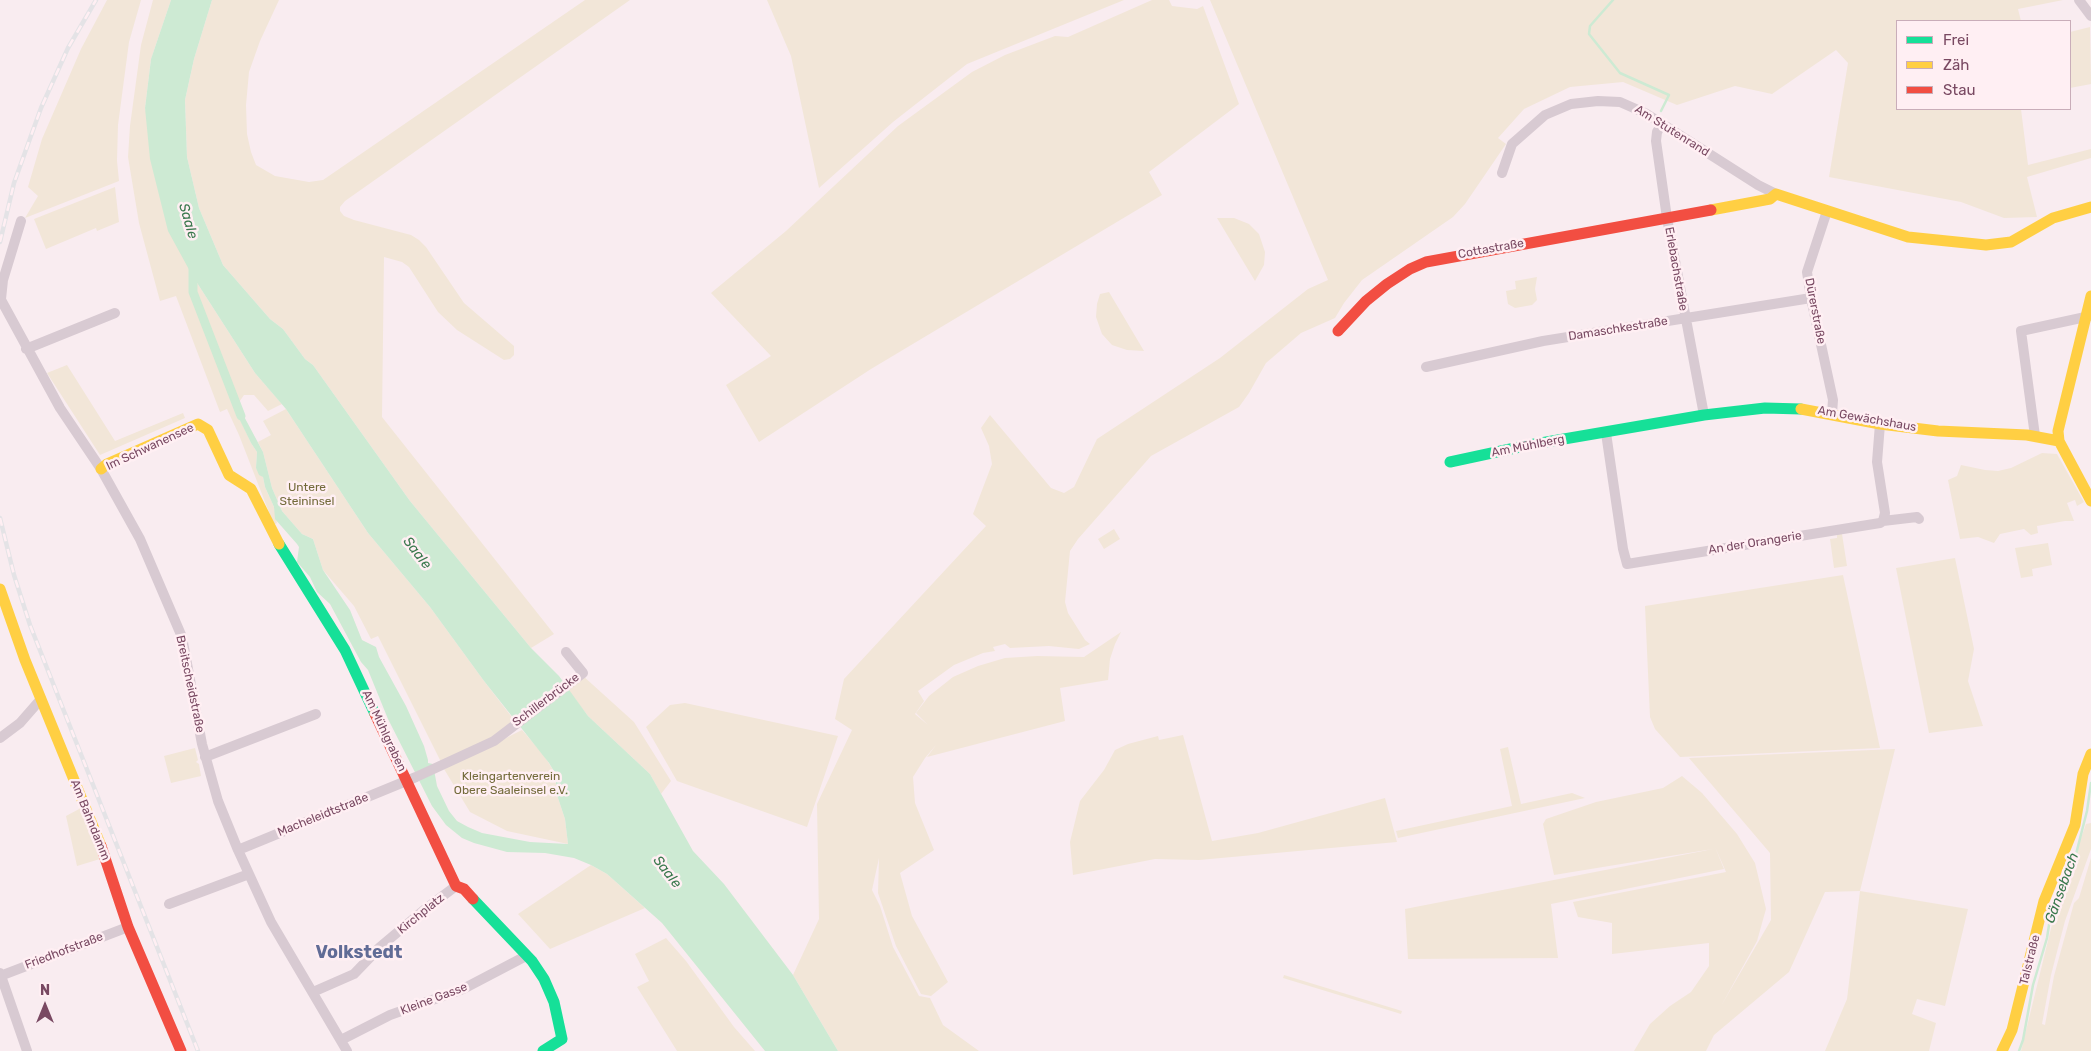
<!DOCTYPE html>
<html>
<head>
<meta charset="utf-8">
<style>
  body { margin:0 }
  #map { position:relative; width:2091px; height:1051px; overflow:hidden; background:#f9ecf0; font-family:Rubik,sans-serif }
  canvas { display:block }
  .legend { position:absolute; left:1896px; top:20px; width:175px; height:90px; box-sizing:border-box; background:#ffeff3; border:1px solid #c9adb9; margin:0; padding:6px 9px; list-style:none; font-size:15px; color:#794962 }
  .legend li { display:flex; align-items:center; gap:10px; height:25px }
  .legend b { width:25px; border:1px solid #c9adb9 }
  .north { position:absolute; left:20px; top:981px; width:50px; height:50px; -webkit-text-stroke:4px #ffeff3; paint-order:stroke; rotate:0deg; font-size:14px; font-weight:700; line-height:20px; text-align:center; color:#794962 }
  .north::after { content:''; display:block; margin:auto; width:18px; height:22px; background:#794962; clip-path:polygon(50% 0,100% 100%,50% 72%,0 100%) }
</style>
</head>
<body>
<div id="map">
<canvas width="2091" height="1051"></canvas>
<ul class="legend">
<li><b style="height:6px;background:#16e098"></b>Frei</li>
<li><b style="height:6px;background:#ffcf43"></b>Zäh</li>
<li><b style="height:6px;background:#f24e42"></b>Stau</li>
</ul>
<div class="north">N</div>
</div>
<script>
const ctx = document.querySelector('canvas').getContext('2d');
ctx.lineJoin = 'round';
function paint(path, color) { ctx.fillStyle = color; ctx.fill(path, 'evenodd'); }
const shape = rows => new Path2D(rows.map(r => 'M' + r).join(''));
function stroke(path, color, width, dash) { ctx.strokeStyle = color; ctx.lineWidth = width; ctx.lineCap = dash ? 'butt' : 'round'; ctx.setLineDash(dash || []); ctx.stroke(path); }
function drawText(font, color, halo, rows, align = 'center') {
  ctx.font = font + ' Rubik,sans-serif'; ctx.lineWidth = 5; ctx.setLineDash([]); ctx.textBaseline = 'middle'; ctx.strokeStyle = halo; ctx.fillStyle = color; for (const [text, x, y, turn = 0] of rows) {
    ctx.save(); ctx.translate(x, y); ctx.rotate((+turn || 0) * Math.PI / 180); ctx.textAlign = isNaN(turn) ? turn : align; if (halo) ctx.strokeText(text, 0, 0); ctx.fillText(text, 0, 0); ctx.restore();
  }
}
paint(shape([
  [107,0,141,0,129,42,118,125,117,161,119,181,25,218,38,196,28,187,42,139,81,49],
  [153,0,171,0,151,59,145,108,192,275,255,373,282,404,268,411,254,395,244,395,235,408,251,443,257,452,256,468,263,477,265,487,274,507,277,523,274,525,239,435,227,409,220,412,176,296,160,301,139,223,128,157,130,126,141,45],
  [212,0,279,0,260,41,249,72,246,105,247,134,251,152,256,165,275,176,309,182,323,180,585,0,630,0,345,201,340,207,340,211,344,216,354,220,411,235,419,240,426,247,464,303,514,346,514,355,510,359,504,360,457,330,438,312,409,267,402,262,384,257,382,417,554,634,531,648,410,501,313,365,305,359,283,329,270,319,223,265,199,208,187,157,185,100,194,59],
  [767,0,1124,0,967,64,893,122,819,188,791,56],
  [1152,0,1169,0,1172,6,1197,9,1203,6,1239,104,1149,172,1162,195,871,369,759,442,726,385,771,356,711,293,786,231,898,126,972,72,1005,55,1055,36,1068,37],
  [1210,0,2063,0,2018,9,2021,21,1897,21,1897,109,2021,109,2028,165,2091,149,2091,158,2027,177,2037,217,2004,218,1961,202,1829,177,1848,63,1836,50,1772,94,1735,86,1677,105,1623,82,1570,87,1524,109,1498,138,1506,144,1465,204,1453,217,1362,280,1344,303,1335,318,1301,333,1266,363,1249,393,1239,407,1151,456,1078,539,1070,551,1065,602,1068,613,1085,640,1090,644,1079,649,1049,646,1010,648,1005,644,993,647,995,651,983,653,954,665,918,691,924,701,915,714,928,725,916,713,929,696,953,677,978,666,1005,658,1037,656,1084,657,1121,632,1115,644,1110,659,1108,680,1060,688,1065,721,927,757,936,745,925,758,913,777,915,803,934,850,900,873,912,916,948,982,931,996,921,994,896,946,878,893,879,858,872,890,880,906,893,947,919,996,930,998,943,1025,979,1051,838,1051,793,975,819,919,817,804,852,730,835,719,844,679,986,526,973,514,992,464,989,446,981,428,990,415,1051,488,1064,493,1074,487,1097,439,1220,358,1308,289,1328,280],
  [2090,27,2091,84,2070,88,2070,32],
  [115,187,119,222,97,231,96,228,46,249,34,219],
  [1217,218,1234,218,1249,224,1259,234,1265,252,1264,265,1255,281],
  [1537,277,1535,289,1537,300,1532,305,1515,308,1508,304,1506,291,1516,289,1515,281],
  [1109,292,1144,351,1127,350,1112,345,1102,334,1096,317,1097,304,1100,294],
  [67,365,115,441,183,413,185,418,100,455,47,373],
  [286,409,368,533,430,607,484,681,514,720,493,737,441,762,378,636,371,639,354,606,323,570,313,539,302,534,282,511,272,488,263,452,258,442,271,435,263,421],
  [2042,453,2057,454,2084,502,2077,506,2075,500,2067,503,2074,521,2065,521,2037,526,2038,533,2031,535,2024,529,2000,534,1994,543,1978,537,1960,539,1948,480,1957,476,1961,465,1985,470,1998,471,2011,468],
  [1114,529,1120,539,1104,549,1098,539],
  [1837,534,1842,534,1847,566,1834,568,1830,539,1837,538],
  [2048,543,2052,565,2032,569,2033,576,2021,578,2015,548],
  [1955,558,1974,649,1968,681,1983,726,1929,733,1896,568],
  [1843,575,1880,748,1680,757,1655,729,1650,717,1645,606],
  [582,675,634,722,671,781,661,794,650,774,588,716,568,690],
  [685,703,838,736,807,827,677,781,646,727,670,705],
  [522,730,543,754,555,773,557,795,565,819,568,844,507,831,470,812,444,769],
  [1183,735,1212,841,1258,833,1385,798,1397,842,1199,860,1155,859,1073,875,1070,842,1080,801,1104,770,1115,750,1128,744,1158,736,1159,740],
  [1508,747,1521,804,1572,793,1585,798,1398,838,1396,831,1512,806,1500,749],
  [195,748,198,760,196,762,199,764,201,776,171,783,164,756],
  [1895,749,1860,891,1968,909,1945,1006,1917,999,1912,1014,1936,1023,1929,1051,1825,1051,1847,999,1860,891,1825,892,1789,972,1714,1035,1706,1051,1634,1051,1650,1024,1670,1006,1691,992,1709,966,1709,943,1612,954,1612,923,1578,917,1573,902,1726,872,1715,847,1724,869,1551,904,1558,958,1408,959,1405,909,1713,849,1554,875,1543,824,1546,819,1596,802,1663,788,1682,776,1702,793,1737,834,1755,863,1766,909,1757,941,1721,1006,1771,920,1770,853,1689,758],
  [81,808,100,859,77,866,66,816],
  [2091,823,2091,849,2065,921,2051,975,2042,1024,2045,1025,2054,976,2074,903,2079,898,2091,858,2091,1051,2021,1051,2056,908,2086,824],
  [591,865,607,874,645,908,550,949,518,914],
  [666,938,686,961,734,1027,755,1051,677,1051,637,987,649,981,635,954],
  [1284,975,1402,1011,1401,1014,1283,978]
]), '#f2e6d8');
paint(shape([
  [171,0,212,0,194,59,185,100,187,157,199,208,223,265,270,319,283,329,305,359,313,365,410,501,531,648,559,676,588,716,650,774,693,851,724,884,793,975,838,1051,765,1051,662,923,607,874,591,865,574,858,545,853,507,852,474,843,462,838,446,825,432,806,388,719,368,670,361,662,330,604,317,592,310,577,297,562,299,547,297,544,275,519,274,507,265,487,263,477,259,475,256,468,257,452,251,443,234,408,236,406,239,407,263,452,272,488,282,511,302,534,313,539,323,570,350,610,362,640,376,647,379,657,406,706,424,746,428,760,428,763,433,764,437,786,449,811,457,821,468,827,482,833,530,842,568,844,565,819,557,795,555,773,549,763,484,681,430,607,368,533,286,409,255,373,192,275,168,231,150,159,145,108,151,59]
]), '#cdead3');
stroke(shape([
  [1613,0,1590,26,1589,34,1620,73,1669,95,1661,111],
  [2019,1051,2023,1040,2033,985,2047,938,2051,912,2075,858,2087,811,2091,783]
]), '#cdead3', 2.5);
stroke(shape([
  [193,265,193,292,241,416]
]), '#cdead3', 9);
stroke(shape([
  [2079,0,2091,16],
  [1662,124,1657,132,1656,141,1667,218,1704,415],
  [1502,173,1512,144,1545,115,1571,104,1598,101,1620,102,1645,113,1758,185,1776,194],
  [1827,211,1807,272,1811,298,1833,400,1832,413],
  [0,298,60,408,101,469,140,539,182,637,202,744,218,801,238,850,271,922,347,1051],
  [1,299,3,280,21,221],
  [26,349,115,313],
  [1426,367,1543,341,1811,298],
  [1606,433,1623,549,1627,564,1880,523,1883,521,1885,513,1877,462,1880,424],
  [2035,436,2021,331,2090,316],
  [1883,521,1917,517,1919,519],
  [0,738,20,723,41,699],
  [205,757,316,714],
  [238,850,416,777,494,741,583,673,566,652],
  [169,904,249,874],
  [0,973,27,1051],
  [0,976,128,927],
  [313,992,354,974,380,947,424,910,456,886],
  [341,1040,390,1015,463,989,526,956]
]), '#d8cad2', 10);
stroke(shape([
  [1450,462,1529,445,1704,415,1765,408,1801,409],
  [279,544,345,650,375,714],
  [473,899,532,961,544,979,554,1002,562,1039,543,1051]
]), '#16e098', 11);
stroke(shape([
  [1711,210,1770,199,1776,194,1908,237,1986,245,2011,242,2053,218,2091,207],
  [2091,296,2058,431,2059,441,2091,501],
  [1801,409,1880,424,1938,431,2027,435,2059,441],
  [101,469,107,464,198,424,208,430,229,475,251,489,279,544],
  [0,589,25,660,101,846],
  [2002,1051,2012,1030,2044,901,2075,825,2083,774,2091,754]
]), '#ffcf43', 11);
stroke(shape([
  [1338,331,1366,301,1387,284,1410,269,1426,262,1711,210],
  [375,714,456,886,464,889,473,899],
  [101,846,128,927,181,1051]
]), '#f24e42', 11);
const rail = shape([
  [0,242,14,183,41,108,68,48,96,0],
  [0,518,14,575,30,625,198,1051]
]);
stroke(rail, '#e4e3e6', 4.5);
stroke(rail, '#ffeff3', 2.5, [8]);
drawText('12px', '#794962', '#ffeff3', [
  ["Am Stutenrand",1672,131,32],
  ["Cottastraße",1491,249,-10],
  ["Erlebachstraße",1676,269,80],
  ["Dürerstraße",1815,311,79],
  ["Damaschkestraße",1618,329,-9],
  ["Am Gewächshaus",1867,419,10],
  ["Am Mühlberg",1528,446,-11],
  ["Im Schwanensee",150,447,-25],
  ["An der Orangerie",1755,543,-9],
  ["Breitscheidstraße",190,684,78],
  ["Schillerbrücke",546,700,-37],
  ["Am Mühlgraben",384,731,65],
  ["Macheleidtstraße",323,815,-22],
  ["Am Bahndamm",90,820,68],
  ["Kirchplatz",421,914,-39],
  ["Friedhofstraße",64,951,-21],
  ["Talstraße",2030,960,-76],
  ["Kleine Gasse",434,999,-21]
]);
drawText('12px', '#736b3b', '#ffeff3', [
  ["Untere",307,488],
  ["Steininsel",307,502],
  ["Kleingartenverein",511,777],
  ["Obere Saaleinsel e.V.",511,791]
]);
drawText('italic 14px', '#39784c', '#ffeff3', [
  ["Saale",188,221,74],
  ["Saale",417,553,52],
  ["Saale",667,872,52],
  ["Gänsebach",2062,888,-70]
]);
drawText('bold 18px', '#616c96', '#ffeff3', [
  ["Volkstedt",359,953]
]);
</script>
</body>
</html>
